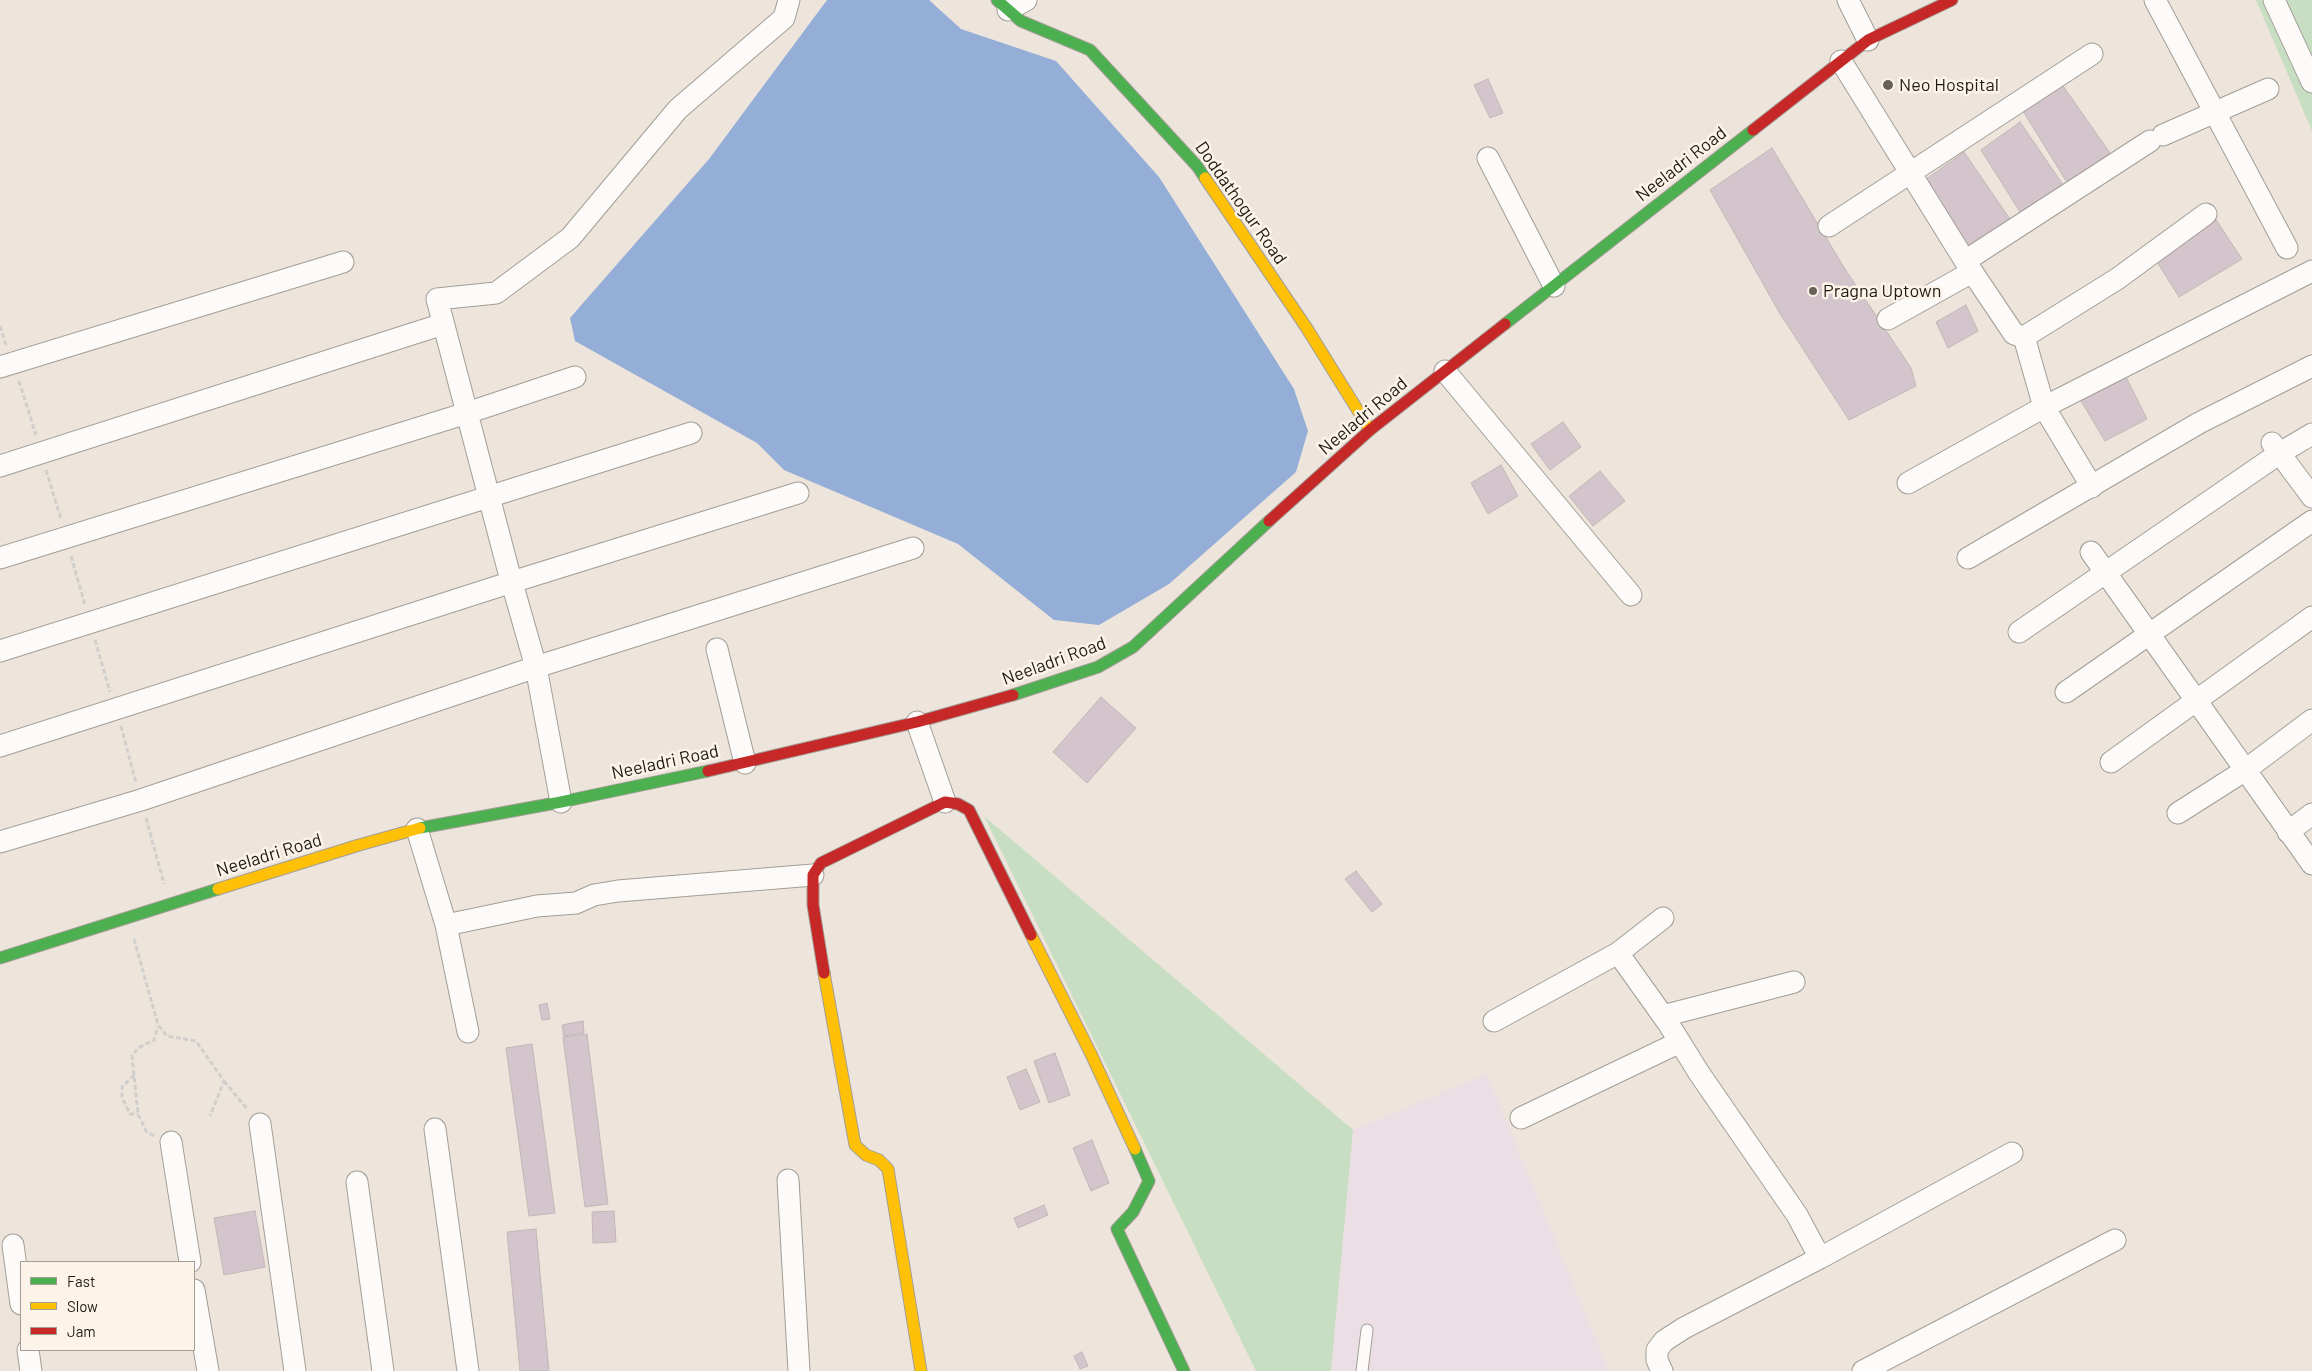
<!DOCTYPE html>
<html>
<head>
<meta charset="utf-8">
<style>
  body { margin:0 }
  #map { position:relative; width:2312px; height:1371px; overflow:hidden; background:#ede5db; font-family:Barlow,sans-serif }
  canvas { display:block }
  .legend { position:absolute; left:20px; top:1261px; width:175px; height:90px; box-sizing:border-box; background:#fdf4e9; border:1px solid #a49d93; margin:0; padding:6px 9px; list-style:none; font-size:15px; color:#1f1a13 }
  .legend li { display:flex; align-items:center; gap:10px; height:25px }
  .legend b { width:25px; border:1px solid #a49d93 }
</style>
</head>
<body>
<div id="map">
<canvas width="2312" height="1371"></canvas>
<ul class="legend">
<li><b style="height:6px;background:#4caf50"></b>Fast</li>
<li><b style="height:6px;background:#ffc107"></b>Slow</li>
<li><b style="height:6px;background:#c62828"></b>Jam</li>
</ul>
</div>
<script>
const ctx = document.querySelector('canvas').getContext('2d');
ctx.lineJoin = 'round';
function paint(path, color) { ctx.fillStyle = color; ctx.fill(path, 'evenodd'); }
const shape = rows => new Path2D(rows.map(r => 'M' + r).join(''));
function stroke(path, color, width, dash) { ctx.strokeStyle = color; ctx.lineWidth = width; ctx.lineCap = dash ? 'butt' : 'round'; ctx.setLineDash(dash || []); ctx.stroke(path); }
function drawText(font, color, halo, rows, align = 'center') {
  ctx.font = font + ' Barlow,sans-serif'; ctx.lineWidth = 5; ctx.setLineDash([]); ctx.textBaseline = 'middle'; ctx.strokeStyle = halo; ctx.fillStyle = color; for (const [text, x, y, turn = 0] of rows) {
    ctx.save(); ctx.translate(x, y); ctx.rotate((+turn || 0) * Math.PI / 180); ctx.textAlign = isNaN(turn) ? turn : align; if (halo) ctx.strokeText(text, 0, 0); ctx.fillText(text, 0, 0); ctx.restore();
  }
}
paint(shape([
  [1487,1074,1609,1371,1331,1371,1353,1130]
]), '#ebdee4');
paint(shape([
  [2256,0,2312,0,2312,131],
  [984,816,1353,1130,1331,1371,1256,1371]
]), '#c8dec3');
paint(shape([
  [827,0,929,0,961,29,1056,61,1159,177,1294,389,1308,431,1296,472,1169,584,1099,625,1054,620,958,544,784,470,757,443,575,341,570,318,709,159]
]), '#95aed7');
const building = shape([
  [1488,79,1503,113,1490,118,1474,85,1488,79],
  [2061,83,2110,153,2068,184,2023,111,2061,83],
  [2020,122,2068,192,2027,223,1981,150,2020,122],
  [1772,148,1845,269,1911,368,1916,386,1849,420,1779,312,1710,190,1772,148],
  [1964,152,2012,222,1971,253,1925,180,1964,152],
  [2213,215,2242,259,2179,297,2154,257,2213,215],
  [1966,305,1978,331,1948,348,1936,322,1966,305],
  [2124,373,2147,419,2105,441,2080,399,2124,373],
  [1563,422,1581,447,1550,470,1531,444,1563,422],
  [1501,465,1518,496,1488,514,1471,483,1501,465],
  [1600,471,1625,501,1593,526,1569,496,1600,471],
  [1101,697,1136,728,1087,783,1053,752,1101,697],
  [1356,871,1382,904,1372,912,1345,879,1356,871],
  [547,1003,550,1019,542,1020,539,1005,547,1003],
  [583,1021,584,1033,564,1036,562,1025,583,1021],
  [587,1034,608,1204,585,1207,563,1037,587,1034],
  [532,1044,555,1213,529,1216,506,1048,532,1044],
  [1055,1053,1070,1095,1049,1103,1034,1061,1055,1053],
  [1026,1069,1040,1102,1020,1110,1007,1077,1026,1069],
  [1092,1140,1109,1183,1091,1191,1073,1148,1092,1140],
  [1044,1205,1048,1215,1018,1228,1014,1218,1044,1205],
  [255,1211,265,1267,224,1275,214,1218,255,1211],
  [614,1211,616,1242,593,1243,592,1212,614,1211],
  [536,1229,549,1371,520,1371,507,1232,536,1229],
  [1082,1352,1088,1366,1080,1369,1074,1356,1082,1352]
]);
paint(building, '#d4c5cc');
stroke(building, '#bfb8b7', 1);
const lane = shape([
  [1362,1371,1367,1330]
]);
const street = shape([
  [1848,0,1868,40],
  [2155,0,2287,248],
  [2274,0,2312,82],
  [1008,10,1026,0],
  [1841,61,1965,261,2014,334,2024,337,2117,279,2206,214],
  [2163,135,2268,89],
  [1488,158,1554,286],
  [1829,226,2092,54],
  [1965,261,2150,141],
  [1888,319,1972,272],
  [2024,337,2044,407,2092,487],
  [0,367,343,262],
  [1445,371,1631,595],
  [2272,443,2312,497],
  [0,466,443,324],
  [1908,483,2044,407,2312,271],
  [2091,552,2312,864],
  [0,558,467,413,575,377],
  [1968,558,2199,423,2312,366],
  [2019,632,2280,453,2312,434],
  [717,649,745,763],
  [0,651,691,433],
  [2066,692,2312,521],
  [917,722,945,802],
  [0,746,512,582,798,493],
  [2111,762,2312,617],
  [561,802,536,667,508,569,437,299,496,293,570,238,678,109,784,18,789,0],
  [2178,813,2244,771,2312,720],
  [417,829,446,925,537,906,576,903,594,895,618,891,813,875],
  [2288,832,2312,814],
  [0,842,141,800,536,667,913,548],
  [446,925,468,1032],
  [1618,953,1668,1023,1699,1073,1797,1215,1820,1258],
  [1663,1016,1794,982],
  [1494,1021,1618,953,1663,918],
  [1521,1118,1680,1042],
  [260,1124,295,1371],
  [435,1129,468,1371],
  [171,1142,190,1262],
  [788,1180,799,1371],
  [357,1182,383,1371],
  [13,1245,21,1304],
  [194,1290,208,1371],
  [28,1350,31,1371],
  [1662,1371,1657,1360,1657,1350,1664,1341,1684,1328,1820,1258,2012,1153],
  [1863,1371,2115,1240]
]);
const fast = shape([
  [997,0,1021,21,1090,50,1197,166,1205,178],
  [1505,324,1753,130],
  [1013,695,1098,667,1133,647,1269,521],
  [420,828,561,802,708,771],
  [0,958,218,889],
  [1135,1149,1149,1181,1133,1212,1117,1229,1184,1371]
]);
const slow = shape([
  [1205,178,1306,327,1370,430],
  [218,889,359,845,420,828],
  [1031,935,1091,1054,1135,1149],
  [824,973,855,1145,866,1155,879,1160,888,1169,921,1371]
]);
const jam = shape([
  [1753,130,1868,40,1952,0],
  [1269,521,1370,430,1505,324],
  [708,771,917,722,1013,695],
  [824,973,813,905,813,875,821,863,945,802,958,804,969,810,1031,935]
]);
stroke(lane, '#a39d95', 13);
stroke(street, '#a39d95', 23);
stroke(fast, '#a39d95', 13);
stroke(slow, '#a39d95', 13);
stroke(jam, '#a39d95', 13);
stroke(shape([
  [0,326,6,345],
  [19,381,36,435],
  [46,470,61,519],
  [71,556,85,605],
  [95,640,110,692],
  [121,726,136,783],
  [146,818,164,884],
  [134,939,158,1025,167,1036,196,1041,224,1081,210,1116],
  [134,1075,122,1087,122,1097,130,1114,138,1114],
  [224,1081,248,1110],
  [154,1136,146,1131,138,1114,132,1056,138,1048,154,1040,158,1026]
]), '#d1cfcd', 3, [5, 2.5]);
stroke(lane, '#fcfbfa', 11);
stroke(street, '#fcfbfa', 21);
stroke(fast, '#4caf50', 11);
stroke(slow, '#ffc107', 11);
stroke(jam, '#c62828', 11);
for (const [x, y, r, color] of [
  [1888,85,6,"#676159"],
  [1813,291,5,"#676159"]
]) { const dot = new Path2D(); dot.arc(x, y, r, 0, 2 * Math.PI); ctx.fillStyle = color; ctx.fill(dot); stroke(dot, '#fdf4e9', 2); }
drawText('18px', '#1f1a13', '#fdf4e9', [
  ["Neo Hospital",1899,85],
  ["Pragna Uptown",1823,291]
], 'left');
drawText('18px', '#1f1a13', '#fdf4e9', [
  ["Neeladri Road",1681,164,-38],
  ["Doddathogur Road",1241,203,55],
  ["Neeladri Road",1363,416,-40],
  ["Neeladri Road",1054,661,-20],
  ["Neeladri Road",665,762,-12],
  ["Neeladri Road",269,855,-17]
]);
</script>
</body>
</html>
